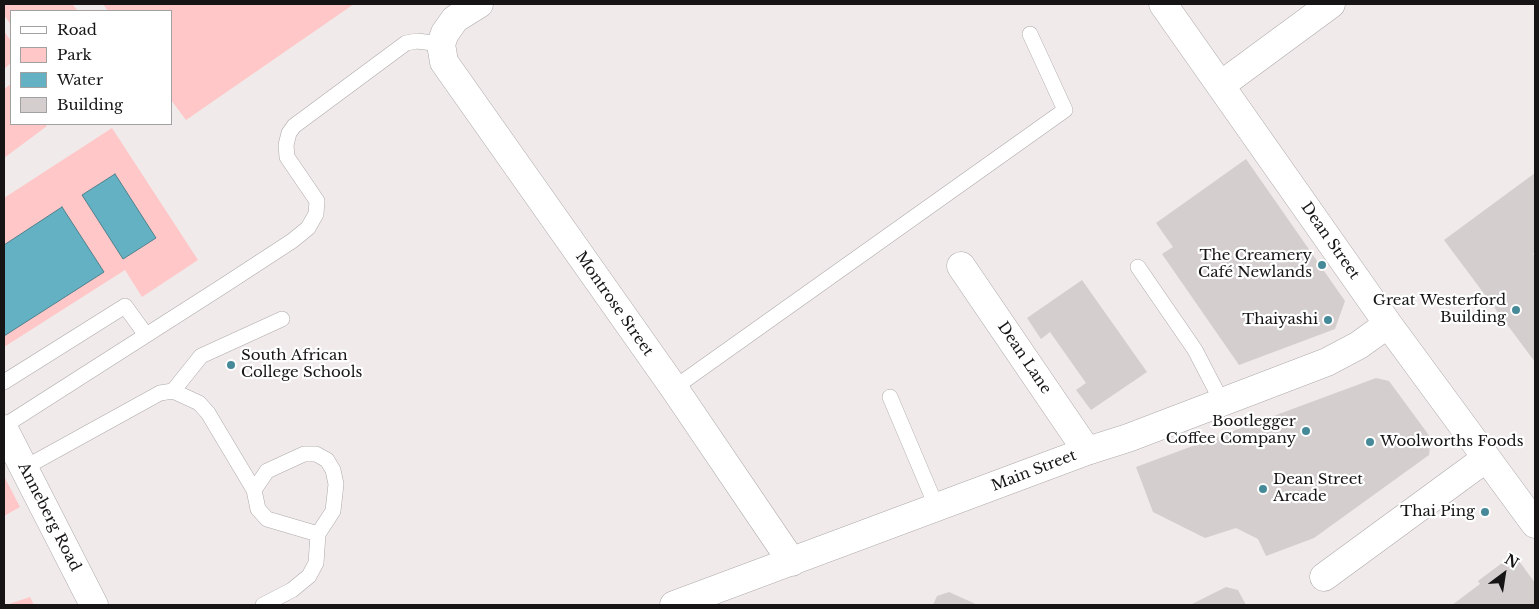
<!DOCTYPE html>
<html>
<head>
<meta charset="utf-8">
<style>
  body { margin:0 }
  #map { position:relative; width:1539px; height:609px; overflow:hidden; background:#f0eaea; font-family:"Libre Baskerville",serif }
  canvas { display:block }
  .frame { position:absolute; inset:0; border:5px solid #161414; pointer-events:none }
  .legend { position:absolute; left:10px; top:10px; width:162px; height:115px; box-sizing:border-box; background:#fff; border:1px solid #a2a1a1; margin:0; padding:6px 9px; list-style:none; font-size:15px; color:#161414 }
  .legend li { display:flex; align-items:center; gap:10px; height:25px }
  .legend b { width:25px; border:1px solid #a2a1a1 }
  .north { position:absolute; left:1479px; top:549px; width:50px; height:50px; -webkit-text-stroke:4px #fff; paint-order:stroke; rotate:31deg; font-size:14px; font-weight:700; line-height:20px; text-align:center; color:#161414 }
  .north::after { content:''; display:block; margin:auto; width:18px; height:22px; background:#161414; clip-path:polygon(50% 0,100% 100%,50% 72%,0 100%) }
</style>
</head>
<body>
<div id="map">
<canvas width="1539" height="609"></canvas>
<div class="frame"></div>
<ul class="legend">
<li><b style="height:6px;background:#fff"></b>Road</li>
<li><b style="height:14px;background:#ffc7c7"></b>Park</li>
<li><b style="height:14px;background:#64b1c3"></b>Water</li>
<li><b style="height:14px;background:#d4cece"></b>Building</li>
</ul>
<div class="north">N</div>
</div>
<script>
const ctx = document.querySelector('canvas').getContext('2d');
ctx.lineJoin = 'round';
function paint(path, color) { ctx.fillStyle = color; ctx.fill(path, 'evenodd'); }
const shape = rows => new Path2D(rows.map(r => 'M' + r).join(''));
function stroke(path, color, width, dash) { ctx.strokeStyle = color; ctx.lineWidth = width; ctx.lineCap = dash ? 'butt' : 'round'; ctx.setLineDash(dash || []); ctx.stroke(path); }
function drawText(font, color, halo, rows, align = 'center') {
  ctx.font = font + ' "Libre Baskerville",serif'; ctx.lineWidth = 4.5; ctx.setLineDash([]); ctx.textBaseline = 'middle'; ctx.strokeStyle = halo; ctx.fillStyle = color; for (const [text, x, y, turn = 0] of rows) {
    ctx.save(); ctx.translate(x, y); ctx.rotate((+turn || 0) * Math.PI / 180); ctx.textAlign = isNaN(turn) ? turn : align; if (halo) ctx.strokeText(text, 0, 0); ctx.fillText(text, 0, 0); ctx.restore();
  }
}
paint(shape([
  [4,4,72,4,78,11,11,11,11,25,4,15],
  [103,4,354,4,186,120,171,100,171,11,108,11],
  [4,31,11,41,11,63,4,69],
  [11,84,11,124,45,124,47,126,4,158,4,89],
  [112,128,198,260,142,297,125,270,4,347,4,198],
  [4,476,20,507,4,516],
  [30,597,34,605,6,605]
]), '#ffc7c7');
const water = shape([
  [115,174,156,238,123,259,82,195,115,174],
  [62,207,104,272,4,336,4,245,62,207]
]);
paint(water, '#64b1c3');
stroke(water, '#4d828e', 1);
paint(shape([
  [1246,159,1345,301,1335,329,1239,365,1162,254,1173,247,1156,223],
  [1535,173,1535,252,1533,254,1535,257,1535,362,1444,240],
  [1082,280,1147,372,1091,410,1076,390,1086,383,1050,332,1041,339,1027,318],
  [1376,378,1389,381,1431,438,1429,455,1314,538,1266,556,1258,539,1236,528,1205,538,1153,512,1136,467],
  [1514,554,1535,583,1535,605,1452,605,1480,584,1478,581],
  [1226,587,1238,590,1246,605,1190,605],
  [949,592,978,605,933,605,937,596]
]), '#d4cece');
const service = shape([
  [1138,267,1195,350,1222,402],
  [4,382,125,306,146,335],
  [674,388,1065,110,1030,34],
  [173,391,201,356,282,319],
  [890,397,937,508],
  [4,426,223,286,292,241,308,228,316,214,317,201,287,157,286,145,289,133,294,126,406,43,417,41,441,44],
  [24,468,160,393,173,391,199,403,208,413,254,490,258,509,267,519,318,534,333,511,336,484,333,470,327,460,316,454,304,454,267,471,254,490],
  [263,605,292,590,309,576,316,563,318,534]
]);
const minor = shape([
  [479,4,455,19,445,33,441,44,444,62,674,388,792,562],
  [1163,4,1388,324,1535,524],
  [1221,85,1331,4],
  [961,266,1087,451],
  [4,429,94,605],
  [1324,577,1485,459],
  [674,605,1087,451,1128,438,1327,362,1359,345,1388,324]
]);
stroke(service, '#afa9a9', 16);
stroke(minor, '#afa9a9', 29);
stroke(service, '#fff', 15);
stroke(minor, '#fff', 28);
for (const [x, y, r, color] of [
  [1322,265,5,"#468998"],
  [1516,310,5,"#468998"],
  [1328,320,5,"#468998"],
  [231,365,5,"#468998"],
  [1306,431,5,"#468998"],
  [1370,442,5,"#468998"],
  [1263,489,5,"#468998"],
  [1485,512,5,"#468998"]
]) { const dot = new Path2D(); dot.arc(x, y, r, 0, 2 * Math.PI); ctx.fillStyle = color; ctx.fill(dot); stroke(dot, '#fff', 2); }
drawText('15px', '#161414', '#fff', [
  ["Dean Street",1330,241,55],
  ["Montrose Street",614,304,55],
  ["Dean Lane",1024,358,56],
  ["Main Street",1034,471,-21],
  ["Anneberg Road",49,517,63]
]);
drawText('15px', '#161414', '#fff', [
  ["The Creamery",1312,256],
  ["Café Newlands",1312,273],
  ["Great Westerford",1506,301],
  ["Building",1506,318],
  ["Thaiyashi",1318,320],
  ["South African",241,356,"left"],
  ["College Schools",241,373,"left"],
  ["Bootlegger",1296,422],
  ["Coffee Company",1296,439],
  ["Woolworths Foods",1380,442,"left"],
  ["Dean Street",1273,480,"left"],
  ["Arcade",1273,497,"left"],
  ["Thai Ping",1475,512]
], 'right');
</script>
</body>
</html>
